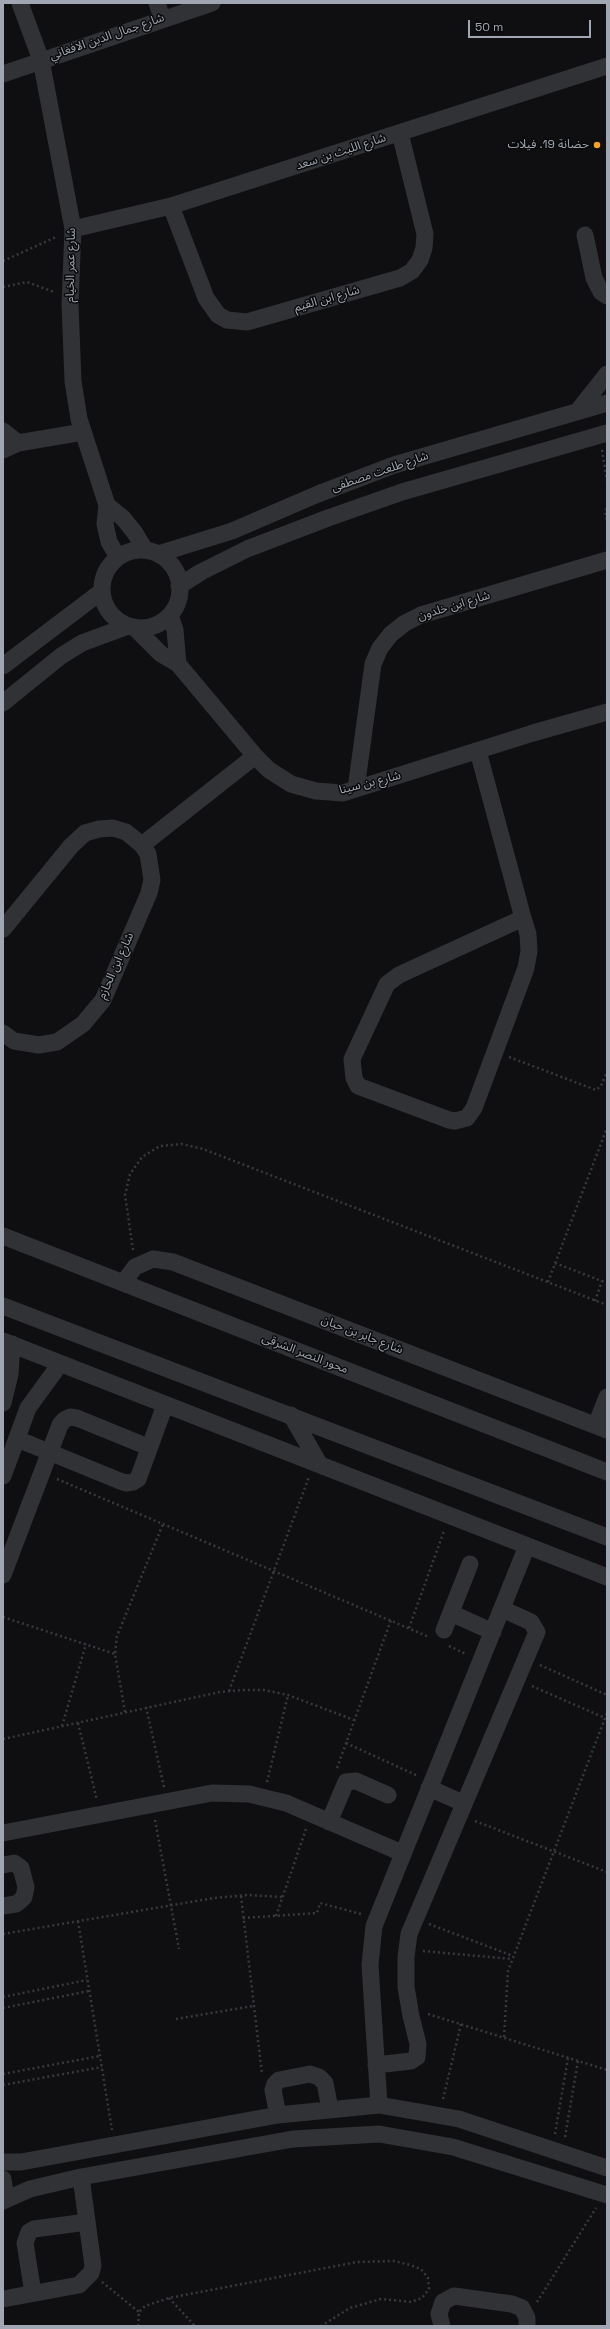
<!DOCTYPE html>
<html>
<head>
<meta charset="utf-8">
<style>
  body { margin:0 }
  #map { position:relative; width:610px; height:2329px; overflow:hidden; background:#0f0f11; font-family:"Space Grotesk",sans-serif }
  canvas { display:block }
  .frame { position:absolute; inset:0; border:4px solid #a0a7b2; pointer-events:none }
  .scale { position:absolute; left:468px; top:20px; width:123px; height:18px; box-sizing:border-box; border:2px solid #a0a7b2; border-top:0; padding-left:5px; font-size:12px; line-height:14px; white-space:nowrap; color:#a0a7b2; -webkit-text-stroke:3px #0a0a0c; paint-order:stroke }
</style>
</head>
<body>
<div id="map">
<canvas width="610" height="2329"></canvas>
<div class="frame"></div>
<div class="scale">50 m</div>
</div>
<script>
const ctx = document.querySelector('canvas').getContext('2d');
ctx.lineJoin = 'round';
const shape = rows => new Path2D(rows.map(r => 'M' + r).join(''));
function stroke(path, color, width, dash) { ctx.strokeStyle = color; ctx.lineWidth = width; ctx.lineCap = dash ? 'butt' : 'round'; ctx.setLineDash(dash || []); ctx.stroke(path); }
function drawText(font, color, halo, rows, align = 'center') {
  ctx.font = font + ' "Space Grotesk","Noto Sans Arabic",sans-serif'; ctx.lineWidth = 3; ctx.setLineDash([]); ctx.textBaseline = 'middle'; ctx.strokeStyle = halo; ctx.fillStyle = color; for (const [text, x, y, turn = 0] of rows) {
    ctx.save(); ctx.translate(x, y); ctx.rotate((+turn || 0) * Math.PI / 180); ctx.textAlign = isNaN(turn) ? turn : align; if (halo) ctx.strokeText(text, 0, 0); ctx.fillText(text, 0, 0); ctx.restore();
  }
}
stroke(shape([
  [606,3,607,4],
  [3,261,56,237],
  [3,287,27,282,54,292],
  [602,450,607,481],
  [607,509,605,510,607,522],
  [509,1057,596,1090,601,1086,607,1072],
  [133,1250,125,1195,130,1174,142,1157,160,1146,182,1144,203,1149,607,1305],
  [555,1263,607,1283],
  [548,1282,607,1128],
  [595,1301,602,1281],
  [57,1479,429,1637],
  [3,1617,115,1654],
  [409,1628,444,1531],
  [449,1646,466,1654],
  [540,1665,607,1695],
  [532,1686,605,1718],
  [229,1691,309,1477],
  [146,1707,164,1787],
  [125,1712,115,1654,117,1636,163,1524],
  [78,1723,97,1800],
  [62,1726,86,1644],
  [3,1739,220,1692,242,1690,264,1690,288,1695,354,1720],
  [346,1743,418,1776],
  [337,1768,391,1620],
  [267,1782,288,1695],
  [155,1820,179,1949],
  [475,1821,607,1872],
  [241,1896,262,2074],
  [276,1916,306,1829],
  [243,1918,317,1913,320,1903,361,1914],
  [78,1921,112,2130],
  [429,1924,513,1956],
  [3,1934,214,1898,248,1895,282,1897],
  [423,1951,512,1959],
  [3,1997,87,1980],
  [3,2008,89,1991],
  [428,2014,607,2070],
  [176,2019,253,2006],
  [504,2037,508,1971,607,1713],
  [3,2074,100,2056],
  [3,2085,102,2067],
  [443,2099,461,2024],
  [555,2134,568,2058],
  [565,2137,578,2061],
  [102,2282,139,2312],
  [169,2298,195,2326],
  [537,2302,596,2208],
  [138,2326,139,2312,145,2306,169,2298,357,2262,394,2261,410,2265,421,2269,428,2278,429,2289,422,2298,411,2302,381,2299,350,2308,321,2326]
]), '#36393d', 2.5, [2, 3]);
stroke(shape([
  [20,3,41,60,73,229,70,304,73,381,79,419,107,505,105,524,109,542,118,557],
  [157,3,162,18],
  [3,74,212,3],
  [171,206,206,298,218,315,227,320,247,322,400,278,412,271,420,260,424,248,425,234,400,133],
  [73,229,171,206,607,66],
  [585,235,594,278,601,292,607,296],
  [577,412,607,374],
  [3,431,18,443],
  [3,450,18,443,83,432],
  [107,505,123,518,135,533,145,550],
  '102 589a39 39 0 1 1 78 0a39 39 0 1 1-78 0Z',
  [158,554,232,531,318,494,394,465,607,403],
  [179,586,201,572,247,549,328,518,402,492,607,433],
  [170,615,175,630,178,664],
  [134,627,161,654,178,664,255,756,269,770,291,784,316,791,343,793,533,733,607,712],
  [3,666,102,591],
  [3,703,61,656,82,643,128,626],
  [478,751,523,918,399,975,387,984,352,1059,354,1078,358,1086,449,1120,455,1121,467,1118,474,1108,526,968,529,951,528,934,523,918],
  [356,789,373,664,380,648,391,634,405,623,421,615,607,560],
  [142,845,255,756],
  [3,929,71,846,85,833,99,829,113,828,126,832,142,845,148,854,152,880,149,893,103,1000,83,1024,57,1042,39,1045,14,1041,3,1033],
  [3,1236,607,1472],
  [123,1283,135,1267,153,1259,173,1262,607,1430],
  [3,1306,607,1537],
  [3,1341,607,1577],
  [3,1403,10,1374,12,1344],
  [291,1415,320,1465],
  [596,1425,607,1397],
  [17,1439,120,1481,126,1483,133,1482,138,1479,165,1405],
  [3,1476,28,1408,60,1364],
  [3,1575,60,1425,64,1420,70,1417,77,1418,148,1447],
  [451,1613,493,1632],
  [444,1630,470,1564],
  [429,1788,463,1803],
  [329,1822,346,1782,356,1781,388,1795],
  [3,1833,212,1793,249,1794,286,1803,402,1853],
  [3,1865,14,1863,21,1868,26,1887,24,1897,20,1901,16,1904,3,1906],
  [376,2065,411,2061,417,2057,418,2044,411,2016,406,1987,406,1957,409,1934,537,1632,531,1622,502,1609],
  [379,2105,370,1965,374,1926,527,1546],
  [278,2115,273,2090,275,2084,279,2080,310,2074,319,2077,325,2083,330,2109],
  [3,2162,21,2162,278,2115,379,2105,459,2119,607,2168],
  [3,2179,5,2192,3,2201],
  [3,2201,30,2189,81,2177,293,2139,379,2134,453,2147,607,2195],
  [33,2293,25,2243,29,2232,34,2229,87,2222],
  [3,2299,79,2285,91,2273,93,2266,81,2177],
  [442,2326,439,2314,443,2302,454,2296,512,2304,522,2308,527,2318,527,2326]
]), '#303236', 17);
for (const [x, y, r, color] of [
  [597,145,4,"#f5a123"]
]) { const dot = new Path2D(); dot.arc(x, y, r, 0, 2 * Math.PI); ctx.fillStyle = color; ctx.fill(dot); stroke(dot, '#0a0a0c', 1.5); }
drawText('12px', '#a0a7b2', '#0a0a0c', [
  ["شارع جمال الدين الافغاني",107,37,-19],
  ["شارع الليث بن سعد",341,152,-18],
  ["شارع عمر الخيام",71,265,-89],
  ["شارع ابن القيم",327,299,-16],
  ["شارع طلعت مصطفى",380,472,-19],
  ["شارع ابن خلدون",454,606,-17],
  ["شارع بن سينا",370,783,-14],
  ["شارع ابن الحازم",116,966,-66],
  ["شارع جابر بن حيان",362,1335,21],
  ["محور النصر الشرقى",305,1354,21]
]);
drawText('12px', '#a0a7b2', '#0a0a0c', [
  ["حضانة 19. فيلات",589,145]
], 'right');
</script>
</body>
</html>
